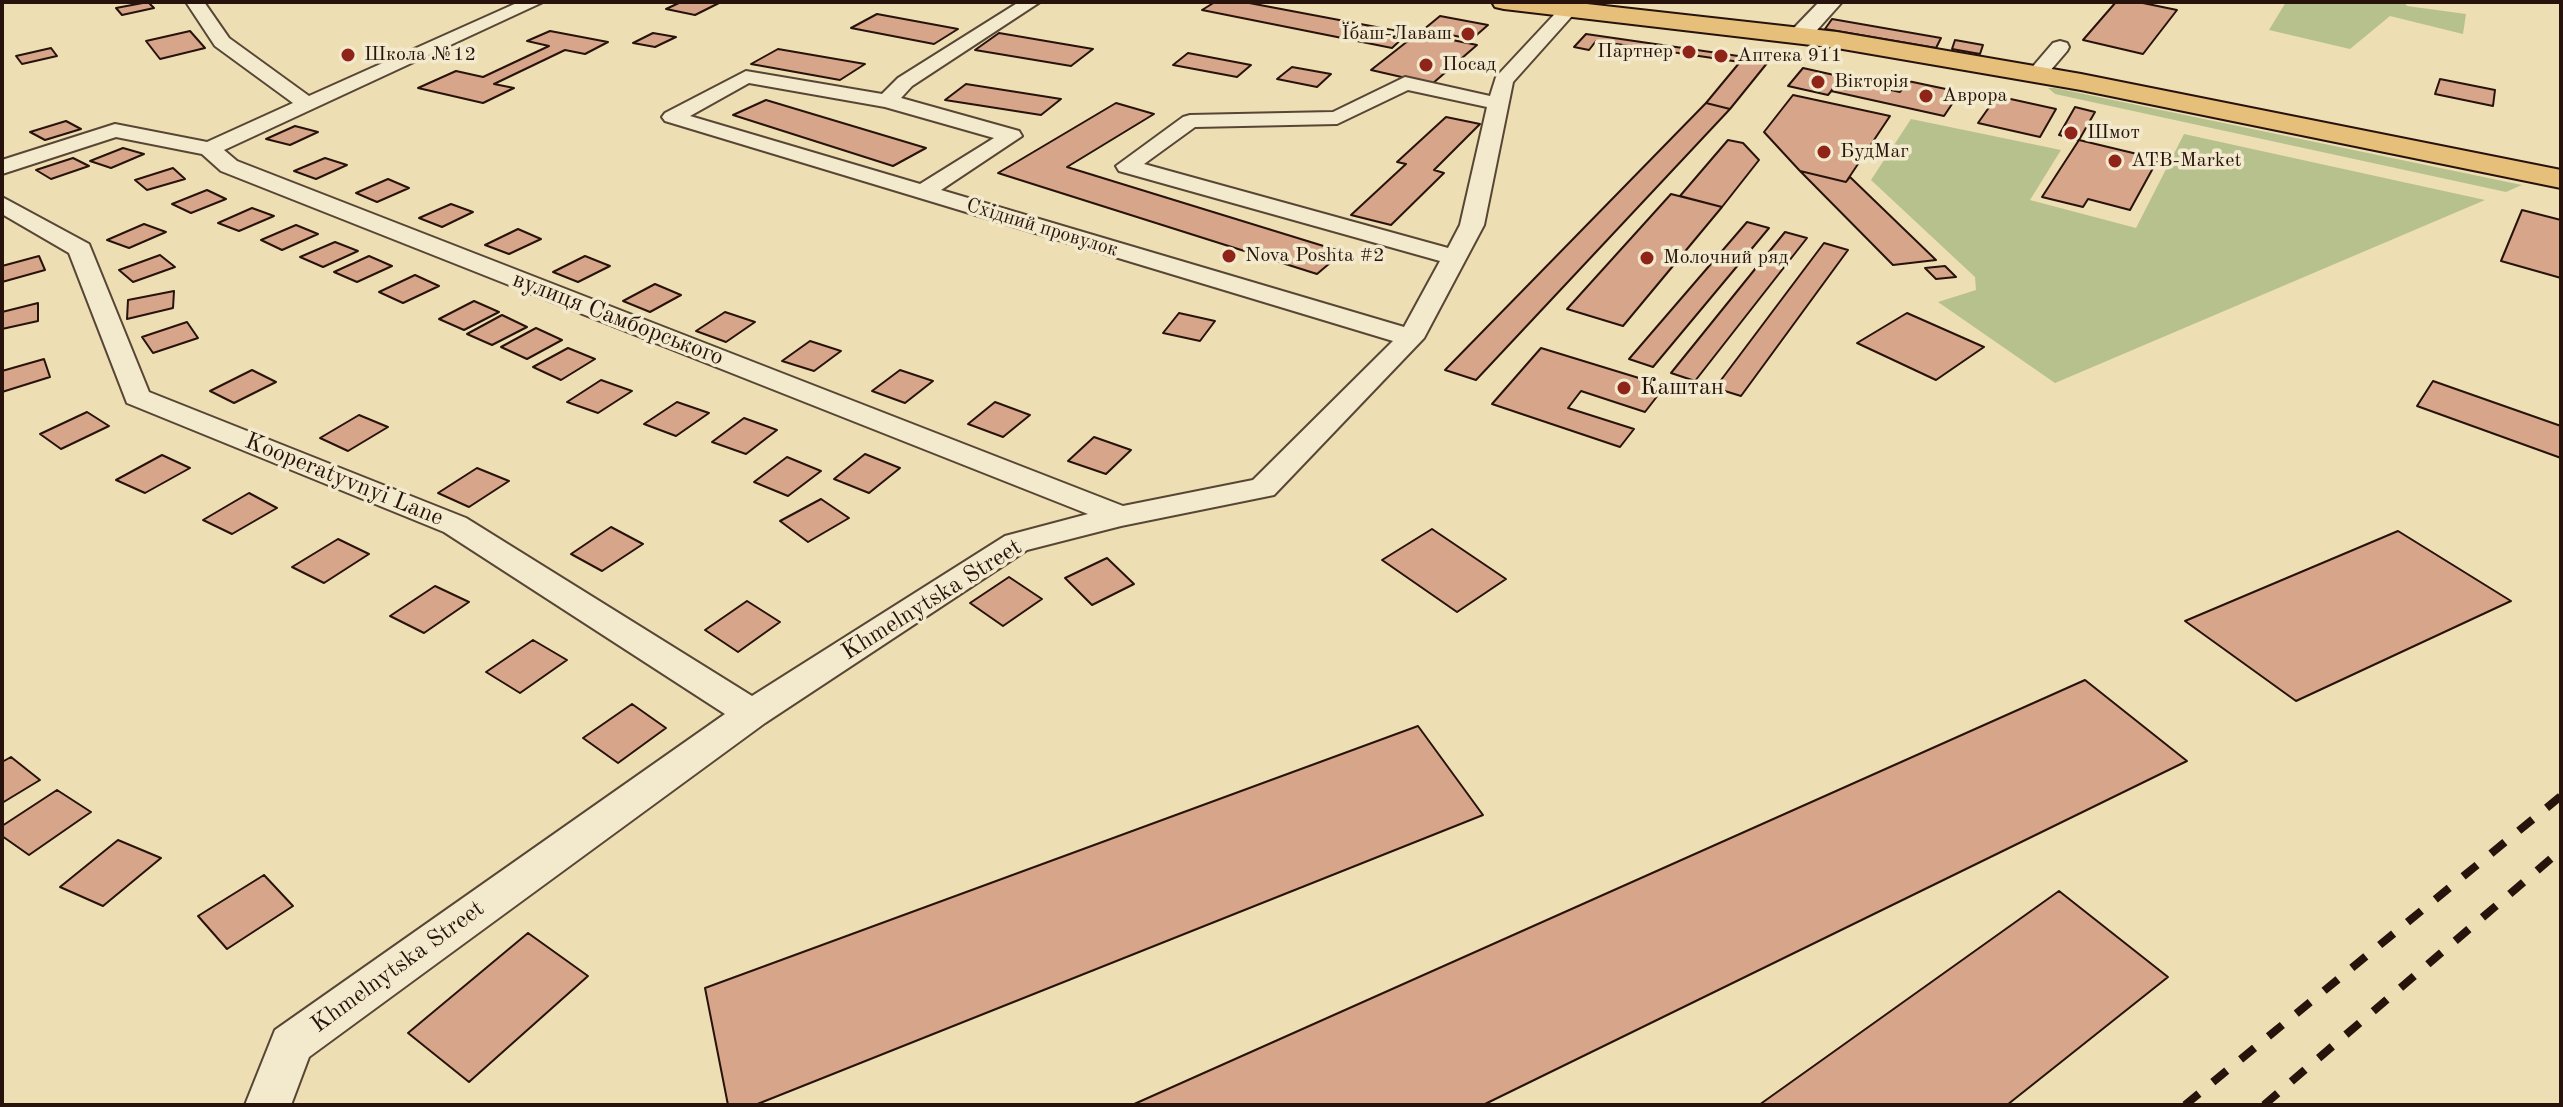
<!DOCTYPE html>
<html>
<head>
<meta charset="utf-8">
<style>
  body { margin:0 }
  #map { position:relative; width:2563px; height:1107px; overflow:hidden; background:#eddeb4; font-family:"Old Standard TT",serif }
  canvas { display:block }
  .frame { position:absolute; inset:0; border:4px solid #27130b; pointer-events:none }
</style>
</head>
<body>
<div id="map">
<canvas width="2563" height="1107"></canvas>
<div class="frame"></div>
</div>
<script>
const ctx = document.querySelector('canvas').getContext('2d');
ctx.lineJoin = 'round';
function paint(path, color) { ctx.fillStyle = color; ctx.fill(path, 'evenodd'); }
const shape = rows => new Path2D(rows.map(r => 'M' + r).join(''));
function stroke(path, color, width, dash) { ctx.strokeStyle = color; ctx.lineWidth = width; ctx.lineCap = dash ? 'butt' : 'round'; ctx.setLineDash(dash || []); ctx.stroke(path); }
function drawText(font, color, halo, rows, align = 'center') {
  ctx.font = font + ' "Old Standard TT",serif'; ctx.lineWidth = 7; ctx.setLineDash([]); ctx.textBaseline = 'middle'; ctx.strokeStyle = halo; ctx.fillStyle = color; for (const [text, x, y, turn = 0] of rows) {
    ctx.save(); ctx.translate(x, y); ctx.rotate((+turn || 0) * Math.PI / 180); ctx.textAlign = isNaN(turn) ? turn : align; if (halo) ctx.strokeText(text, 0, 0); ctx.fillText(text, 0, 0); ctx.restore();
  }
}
paint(shape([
  [2286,2,2404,2,2407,6,2466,14,2463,34,2390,16,2350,49,2269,30],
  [2048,88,2055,88,2522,185,2506,192,2055,94],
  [1911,119,2061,150,2030,200,2136,228,2184,134,2485,200,2055,383,1938,302,1976,290,1975,277,1871,180]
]), '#b7c18e');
const building = shape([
  [148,2,154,8,122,15,116,8,148,2],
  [681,2,721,2,695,15,666,9,681,2],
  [1215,2,1244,2,1408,33,1392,48,1202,10,1215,2],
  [2116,2,2138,2,2177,10,2143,54,2083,40,2116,2],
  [877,14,958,29,934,44,851,28,877,14],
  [1440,16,1488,25,1472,39,1423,30,1440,16],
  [1832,19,1941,38,1936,48,1825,29,1832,19],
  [190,31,205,48,160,59,146,41,190,31],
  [550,31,608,42,585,54,565,50,494,84,514,88,483,103,418,88,456,71,483,77,549,46,527,41,550,31],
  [653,33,676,37,655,47,633,43,653,33],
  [999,33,1093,49,1071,66,975,50,999,33],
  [1418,33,1477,45,1432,84,1371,70,1418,33],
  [1586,34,1766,60,1768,62,1730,109,1706,103,1740,62,1596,41,1589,50,1574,47,1586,34],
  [1955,40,1983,45,1980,54,1952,49,1955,40],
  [51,48,57,56,22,64,16,56,51,48],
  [778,49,865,64,840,80,751,64,778,49],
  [1188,53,1251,65,1237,77,1173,65,1188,53],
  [1292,67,1331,74,1317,87,1277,79,1292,67],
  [1803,68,1843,77,1828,95,1788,86,1803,68],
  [1840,79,1900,92,1908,81,1960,92,1944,116,1831,91,1840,79],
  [2440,79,2495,90,2493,106,2435,94,2440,79],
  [966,84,1061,99,1041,115,945,100,966,84],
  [1793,95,1890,116,1846,182,1800,171,1764,132,1793,95],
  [1997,96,2056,109,2040,137,1978,123,1997,96],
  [766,100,926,148,893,166,733,115,766,100],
  [1116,103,1154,114,1067,167,1343,252,1317,274,998,173,1116,103],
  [1706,103,1730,109,1476,380,1445,370,1706,103],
  [2075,107,2095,112,2079,140,2059,135,2075,107],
  [1446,117,1480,124,1434,170,1444,173,1391,225,1351,215,1406,164,1397,162,1446,117],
  [66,121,81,129,45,140,30,132,66,121],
  [295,126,318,132,290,145,266,139,295,126],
  [1728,140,1743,143,1759,160,1722,207,1680,196,1728,140],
  [2079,140,2158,159,2130,210,2088,199,2083,207,2042,197,2079,140],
  [123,148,144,154,111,168,90,161,123,148],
  [73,158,89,166,51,179,36,170,73,158],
  [325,158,347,165,316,179,294,171,325,158],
  [173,168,185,179,147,190,135,180,173,168],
  [1800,171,1846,182,1850,177,1936,260,1893,265,1800,171],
  [388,179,409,188,377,202,356,193,388,179],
  [207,190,226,199,191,213,172,204,207,190],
  [1671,194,1722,207,1623,326,1567,309,1671,194],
  [451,204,473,212,442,227,419,218,451,204],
  [252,208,274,216,239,231,218,223,252,208],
  [2522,210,2561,220,2561,278,2501,261,2522,210],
  [1747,222,1769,228,1653,367,1629,359,1747,222],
  [144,224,166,232,129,248,107,240,144,224],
  [296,225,318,234,282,250,261,240,296,225],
  [518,229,541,239,509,254,485,245,518,229],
  [1785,232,1807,238,1695,381,1671,373,1785,232],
  [335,242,358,251,323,267,300,257,335,242],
  [1824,243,1848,250,1741,396,1715,388,1824,243],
  [160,255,175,267,133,282,119,270,160,255],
  [39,256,45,270,2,282,2,266,39,256],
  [369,256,392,266,357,282,334,272,369,256],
  [585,256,610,266,578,282,553,272,585,256],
  [1945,266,1956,277,1936,279,1925,268,1945,266],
  [415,275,439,286,403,303,379,292,415,275],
  [655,284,681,295,650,312,623,301,655,284],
  [174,291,173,308,127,319,128,300,174,291],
  [474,301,499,312,464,330,439,319,474,301],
  [38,303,38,321,2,329,2,312,38,303],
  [725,312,755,322,726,342,696,331,725,312],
  [1179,313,1215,321,1200,341,1163,333,1179,313],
  [1907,313,1984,347,1936,380,1857,343,1907,313],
  [502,315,527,327,492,345,467,334,502,315],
  [187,322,198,338,153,353,142,337,187,322],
  [536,328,562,340,527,359,501,347,536,328],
  [810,341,841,351,814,371,782,361,810,341],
  [568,348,595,359,561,380,533,367,568,348],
  [1541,348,1665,386,1645,412,1581,391,1568,408,1634,429,1620,447,1492,404,1541,348],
  [44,359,50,377,2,392,2,371,44,359],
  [252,370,276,382,234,403,210,391,252,370],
  [900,370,933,381,905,403,872,391,900,370],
  [601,380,632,391,598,413,567,402,601,380],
  [2433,381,2561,426,2561,458,2417,406,2433,381],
  [677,402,709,413,676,436,644,424,677,402],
  [995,402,1030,415,1003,437,968,424,995,402],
  [87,412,109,426,61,449,40,434,87,412],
  [359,415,388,427,348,451,320,438,359,415],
  [744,418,777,430,746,454,712,442,744,418],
  [1094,437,1131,450,1106,474,1068,461,1094,437],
  [865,454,900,468,869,493,834,479,865,454],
  [162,455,190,468,145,493,116,480,162,455],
  [787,457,821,471,788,496,754,482,787,457],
  [477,468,509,481,469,507,438,493,477,468],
  [249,493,277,508,232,534,203,520,249,493],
  [821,499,849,518,808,542,780,521,821,499],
  [611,527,643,544,602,571,571,554,611,527],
  [1432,529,1506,579,1457,612,1382,560,1432,529],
  [2398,531,2511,601,2296,701,2185,621,2398,531],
  [338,539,369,554,324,583,292,567,338,539],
  [1107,558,1134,584,1092,605,1065,578,1107,558],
  [1009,577,1042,599,1003,626,970,603,1009,577],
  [435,586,469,602,424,633,390,616,435,586],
  [747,601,780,622,738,652,705,630,747,601],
  [533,640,567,660,520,693,486,672,533,640],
  [2085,680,2187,761,1483,1105,1132,1105,2085,680],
  [632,704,666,728,618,763,583,738,632,704],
  [1418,726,1483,815,755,1105,728,1105,705,988,1418,726],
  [11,757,40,780,2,803,2,762,11,757],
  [57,790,91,812,29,855,2,836,2,826,57,790],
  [118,840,161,858,103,906,60,887,118,840],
  [264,875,293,906,227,949,198,916,264,875],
  [2059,891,2168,977,2007,1105,1759,1105,2059,891],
  [528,933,588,976,469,1082,408,1033,528,933]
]);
paint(building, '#d7a589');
stroke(building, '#27130b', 2);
const minor = shape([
  [186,2,204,2,229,38,309,96,519,2,543,2,224,150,237,161,1123,506,1253,480,1393,341,665,121,662,117,665,113,746,71,882,94,898,78,1019,2,1040,2,912,86,901,98,1019,131,1022,136,941,190,1404,327,1440,261,1119,171,1116,166,1183,117,1190,115,1333,112,1405,77,1490,96,1496,77,1565,3,1577,3,1580,7,1513,82,1484,225,1424,338,1274,495,1121,526,1027,550,765,723,309,1057,291,1105,245,1105,275,1030,725,714,444,532,127,403,69,253,2,214,2,197,89,244,149,392,466,518,752,696,1005,536,1088,514,221,171,202,154,116,137,2,174,2,160,115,124,207,142,293,103,215,46,186,2],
  [749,83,885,107,994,138,920,184,690,116,749,83],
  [1408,90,1487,107,1460,225,1448,248,1144,164,1195,127,1337,124,1408,90],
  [2060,41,2067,43,2069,47,2067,51,2043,79,2029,79,2026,75,2029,71,2053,43,2060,41]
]);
const tertiary = shape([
  [1819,2,1842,2,1809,39,1793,39,1789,34,1793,29,1819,2]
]);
const primary = shape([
  [1492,2,1569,2,1837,32,2081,74,2561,170,2561,188,2081,90,1837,48,1504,9,1495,7,1492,2]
]);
stroke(minor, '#584635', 4);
stroke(tertiary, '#584635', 4);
stroke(primary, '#27130b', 4);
paint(minor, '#f3eace');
paint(tertiary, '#f3eace');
paint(primary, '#e6bf7a');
stroke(shape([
  [2185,1105,2561,796],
  [2264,1105,2561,850]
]), '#27130b', 8, [18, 18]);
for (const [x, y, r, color] of [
  [1468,34,8,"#8f2418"],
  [1689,52,8,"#8f2418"],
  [348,55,8,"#8f2418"],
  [1721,56,8,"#8f2418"],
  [1426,65,8,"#8f2418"],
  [1818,82,8,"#8f2418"],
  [1926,96,8,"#8f2418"],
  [2071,133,8,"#8f2418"],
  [1824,152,8,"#8f2418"],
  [2115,161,8,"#8f2418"],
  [1229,256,8,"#8f2418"],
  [1647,258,8,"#8f2418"],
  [1624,388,8,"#8f2418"]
]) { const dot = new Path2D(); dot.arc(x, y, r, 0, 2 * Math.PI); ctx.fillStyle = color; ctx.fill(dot); stroke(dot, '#f3eace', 3); }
drawText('20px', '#27130b', '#f3eace', [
  ["Їбаш-Лаваш",1452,34,"right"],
  ["Партнер",1673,52,"right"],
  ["Школа №12",364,55],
  ["Аптека 911",1737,56],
  ["Посад",1442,65],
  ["Вікторія",1834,82],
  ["Аврора",1942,96],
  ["Шмот",2087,133],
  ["БудМаг",1840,152],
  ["ATB-Market",2131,161],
  ["Nova Poshta #2",1245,256],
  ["Молочний ряд",1663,258]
], 'left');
drawText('20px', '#27130b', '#f3eace', [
  ["Східний провулок",1042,228,17]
]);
drawText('24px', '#27130b', '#f3eace', [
  ["вулиця Самборського",618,319,21],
  ["Kooperatyvnyi Lane",344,480,22],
  ["Khmelnytska Street",932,600,-32],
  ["Khmelnytska Street",398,967,-36]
]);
drawText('24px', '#27130b', '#f3eace', [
  ["Каштан",1640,388]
], 'left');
</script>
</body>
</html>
